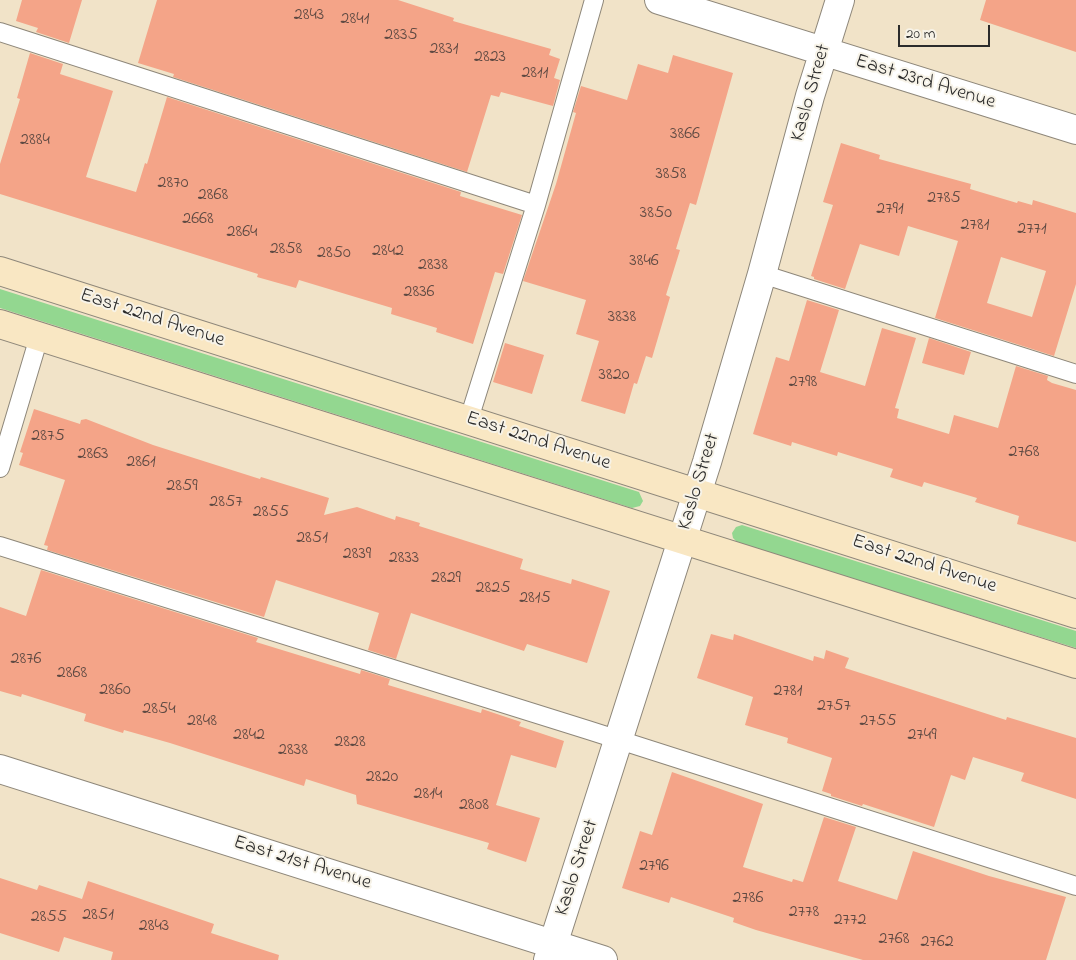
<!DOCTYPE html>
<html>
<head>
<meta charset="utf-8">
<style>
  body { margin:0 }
  #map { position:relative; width:1076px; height:960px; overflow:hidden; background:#f1e3c8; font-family:"Indie Flower",sans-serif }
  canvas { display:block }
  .scale { position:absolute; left:898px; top:25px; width:92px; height:22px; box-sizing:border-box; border:2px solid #2b2b2b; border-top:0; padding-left:6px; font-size:15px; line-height:18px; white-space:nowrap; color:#2b2b2b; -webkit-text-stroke:4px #f7f3e8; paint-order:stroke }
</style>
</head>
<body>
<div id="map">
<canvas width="1076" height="960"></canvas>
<div class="scale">20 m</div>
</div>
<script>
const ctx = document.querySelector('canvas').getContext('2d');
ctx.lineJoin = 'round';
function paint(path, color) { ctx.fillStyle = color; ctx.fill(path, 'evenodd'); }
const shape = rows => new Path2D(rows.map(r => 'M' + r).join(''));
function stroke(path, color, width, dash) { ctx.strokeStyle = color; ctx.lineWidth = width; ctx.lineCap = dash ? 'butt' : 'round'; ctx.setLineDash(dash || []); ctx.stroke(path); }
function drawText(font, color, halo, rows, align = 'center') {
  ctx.font = font + ' "Indie Flower",sans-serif'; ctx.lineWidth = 4; ctx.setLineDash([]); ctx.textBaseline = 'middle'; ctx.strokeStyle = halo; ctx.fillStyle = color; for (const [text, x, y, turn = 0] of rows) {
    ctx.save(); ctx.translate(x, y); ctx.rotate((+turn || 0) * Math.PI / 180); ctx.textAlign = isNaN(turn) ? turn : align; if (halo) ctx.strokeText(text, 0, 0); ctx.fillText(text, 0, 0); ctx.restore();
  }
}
paint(shape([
  [0,289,639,492,643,501,640,506,632,508,0,308],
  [742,525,1076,631,1076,648,738,543,733,538,732,533,736,527]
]), '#93d790');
paint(shape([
  [22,0,82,0,69,43,36,32,38,28,16,21],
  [157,0,398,0,454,18,453,21,551,49,549,55,560,59,554,78,560,80,553,106,501,92,499,97,491,95,467,172,173,77,174,74,138,63],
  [986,0,1076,0,1076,52,980,20],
  [30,53,63,64,60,74,63,75,113,91,86,177,136,192,145,163,147,164,167,97,461,192,460,196,522,215,503,274,495,272,473,344,436,332,437,328,391,314,392,308,299,280,296,288,257,277,258,274,0,194,0,164,20,99,17,98],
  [673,55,733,73,696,205,690,203,676,249,680,250,666,295,670,297,652,358,646,356,637,384,634,383,625,414,581,401,599,341,576,334,586,300,523,281,556,184,576,113,573,112,581,86,627,100,638,64,668,73],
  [841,143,880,155,879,159,971,184,970,189,1017,203,1018,201,1032,205,1033,200,1076,213,1076,284,1054,356,935,318,958,241,908,226,899,256,860,244,845,289,814,279,814,277,811,276,833,205,823,202],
  [1001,257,1046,271,1032,317,987,303],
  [807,300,839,310,820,372,865,386,882,328,916,338,895,408,899,409,897,418,949,434,954,415,998,428,1016,366,1048,376,1047,380,1052,383,1076,390,1076,542,1017,524,1019,516,975,502,977,498,924,482,922,487,890,477,893,469,838,452,837,456,792,442,791,446,753,434,776,357,789,361],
  [929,338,971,352,964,375,922,363],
  [505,343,544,355,532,394,493,382],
  [34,409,80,424,81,420,86,419,153,445,260,479,261,477,329,498,324,515,357,507,395,520,396,516,420,523,419,526,523,559,520,569,571,584,572,579,610,591,587,663,527,644,524,651,411,613,396,659,368,650,379,613,301,588,276,580,264,617,47,550,48,546,44,545,65,480,19,465,23,453,20,452],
  [41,570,258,638,256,642,360,674,361,670,390,679,388,685,481,713,482,709,521,722,519,726,564,741,556,768,511,755,496,805,540,818,526,862,487,849,489,843,357,804,356,795,306,779,304,786,170,743,124,730,123,733,84,721,86,714,22,694,21,697,0,691,0,607,26,616],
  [711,634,733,640,734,634,813,661,814,656,824,659,826,650,849,658,845,668,1006,720,1007,717,1076,738,1076,799,1021,781,1024,773,973,757,965,780,951,775,934,827,863,804,862,806,831,796,831,794,822,791,832,758,787,743,788,738,745,725,753,697,697,678],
  [672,772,763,804,743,867,792,882,793,879,803,882,824,817,856,827,838,881,897,900,913,851,989,876,1066,897,1046,960,863,960,756,930,733,922,734,918,671,897,669,903,622,888,640,831,652,835],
  [0,878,37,890,39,885,82,899,88,881,214,924,211,933,279,955,278,960,111,960,113,952,64,937,59,952,0,933]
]), '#f4a488');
const lane = shape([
  [0,32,536,205],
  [762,274,1076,374],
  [469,419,536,205,594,0],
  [0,468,39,337],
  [0,546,588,730,1076,886]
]);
const street = shape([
  [659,0,1076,130],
  [0,769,603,960],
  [548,960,707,462,762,274,810,96,840,0]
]);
const secondary = shape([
  [0,271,1076,614],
  [0,324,1076,664]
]);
stroke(lane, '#8e877a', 20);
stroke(street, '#8e877a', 30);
stroke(secondary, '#8e877a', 30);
stroke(lane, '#fff', 18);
stroke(street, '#fff', 28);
stroke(secondary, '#f9e7c3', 28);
drawText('18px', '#5d4942', null, [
  ["2843",309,16],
  ["2841",355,20],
  ["2835",401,36],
  ["2831",444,50],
  ["2823",490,58],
  ["2811",535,74],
  ["3866",685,135],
  ["2884",35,141],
  ["3858",671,175],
  ["2870",173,184],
  ["2868",213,196],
  ["2785",944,199],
  ["2791",890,210],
  ["3850",656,214],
  ["2668",198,220],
  ["2781",975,226],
  ["2771",1032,230],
  ["2864",242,233],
  ["2858",286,250],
  ["2842",388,252],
  ["2850",334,254],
  ["3846",644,262],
  ["2838",433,266],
  ["2836",419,293],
  ["3838",622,318],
  ["3820",614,376],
  ["2798",803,383],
  ["2875",48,437],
  ["2768",1024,453],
  ["2863",93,455],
  ["2861",141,463],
  ["2859",182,487],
  ["2857",226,503],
  ["2855",271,513],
  ["2851",312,539],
  ["2839",357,555],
  ["2833",404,559],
  ["2829",446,579],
  ["2825",493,589],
  ["2815",535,599],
  ["2876",26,660],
  ["2868",72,674],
  ["2860",115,691],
  ["2781",788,692],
  ["2757",834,707],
  ["2854",159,710],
  ["2848",202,722],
  ["2755",878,722],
  ["2842",249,736],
  ["2749",922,736],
  ["2828",350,743],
  ["2838",293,751],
  ["2820",382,778],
  ["2814",428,795],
  ["2808",474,806],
  ["2796",654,867],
  ["2786",748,899],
  ["2778",804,913],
  ["2851",98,916],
  ["2855",49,918],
  ["2772",850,921],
  ["2843",154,927],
  ["2768",894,940],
  ["2762",937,943]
]);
drawText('20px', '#2b2b2b', '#f7f3e8', [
  ["East 23rd Avenue",925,83,17],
  ["Kaslo Street",812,93,-74],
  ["East 22nd Avenue",152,319,18],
  ["East 22nd Avenue",538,442,18],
  ["Kaslo Street",700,482,-73],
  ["East 22nd Avenue",924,565,18],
  ["East 21st Avenue",302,864,17],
  ["Kaslo Street",578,868,-72]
]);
</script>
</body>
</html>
